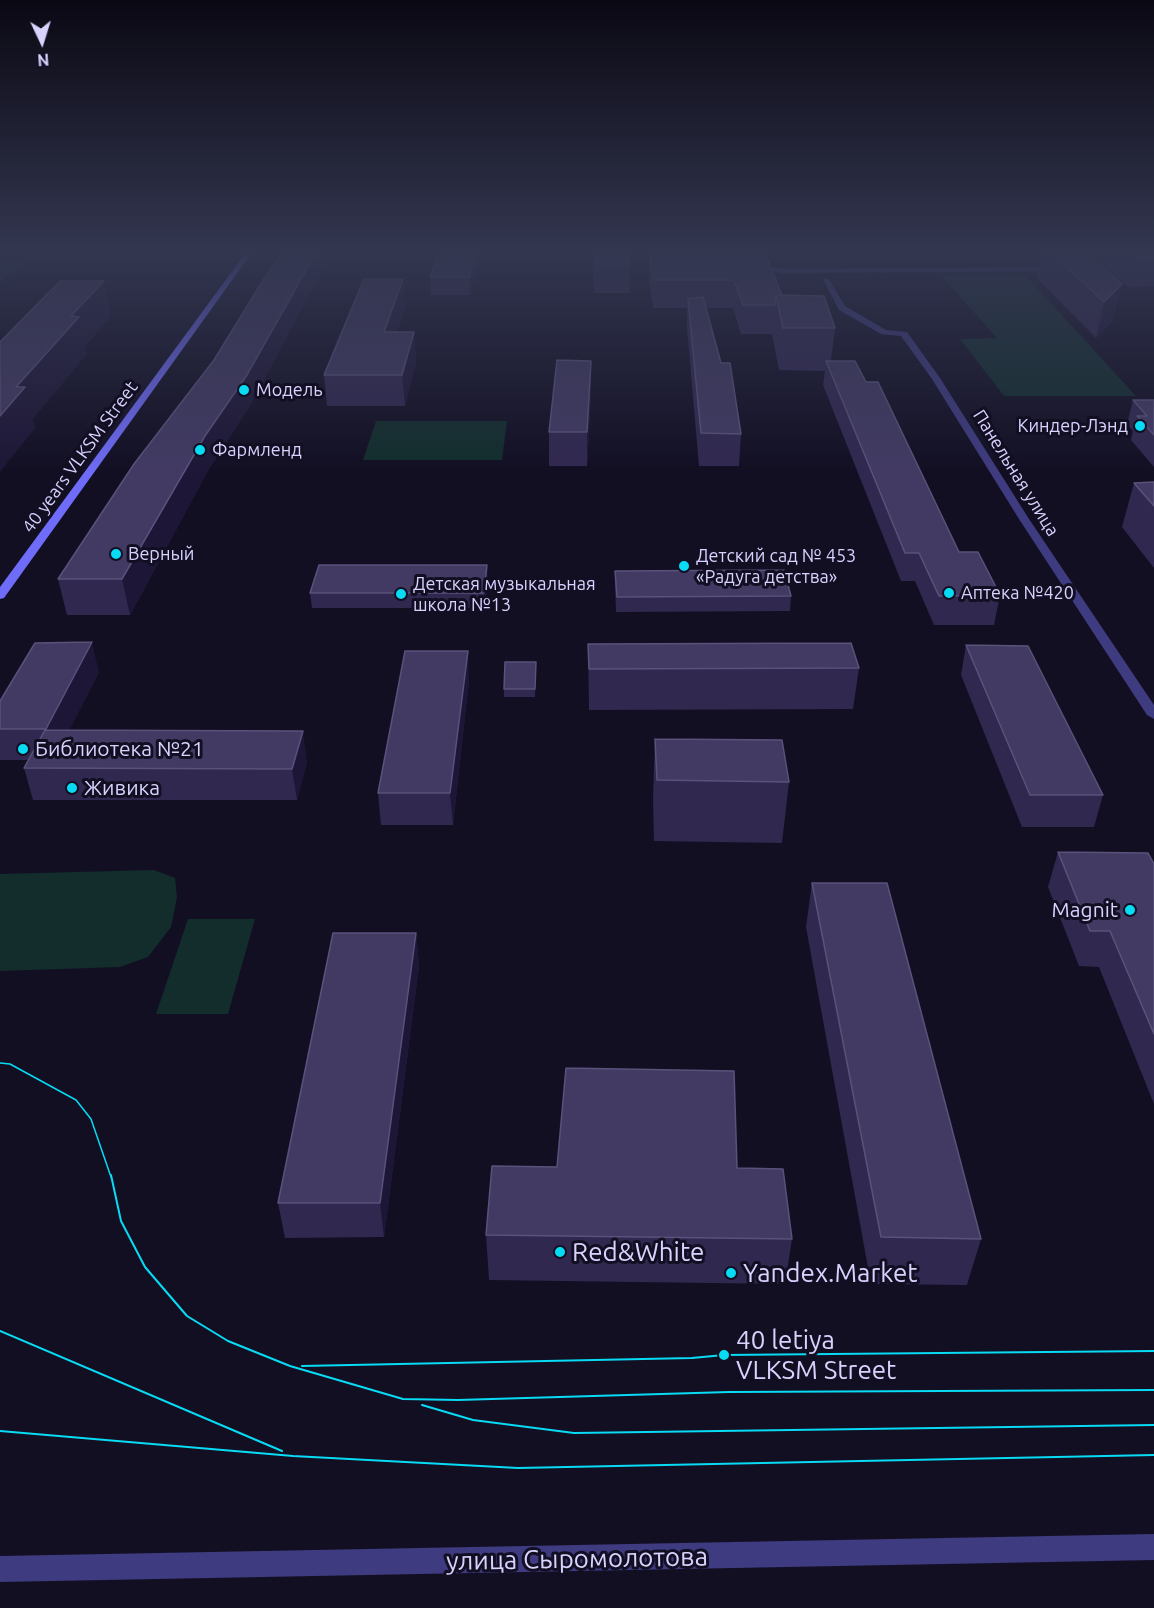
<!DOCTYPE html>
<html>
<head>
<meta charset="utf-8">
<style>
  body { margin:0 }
  #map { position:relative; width:1154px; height:1608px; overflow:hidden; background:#120f23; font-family:Ubuntu,sans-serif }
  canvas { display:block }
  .north { position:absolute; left:12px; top:12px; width:60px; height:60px; -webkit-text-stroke:4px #120f23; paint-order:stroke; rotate:176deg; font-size:16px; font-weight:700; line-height:24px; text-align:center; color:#d7d2fe }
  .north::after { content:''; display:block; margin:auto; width:21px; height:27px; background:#d7d2fe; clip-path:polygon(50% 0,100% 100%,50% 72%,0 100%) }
</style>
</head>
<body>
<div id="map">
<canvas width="1154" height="1608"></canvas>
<div class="north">N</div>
</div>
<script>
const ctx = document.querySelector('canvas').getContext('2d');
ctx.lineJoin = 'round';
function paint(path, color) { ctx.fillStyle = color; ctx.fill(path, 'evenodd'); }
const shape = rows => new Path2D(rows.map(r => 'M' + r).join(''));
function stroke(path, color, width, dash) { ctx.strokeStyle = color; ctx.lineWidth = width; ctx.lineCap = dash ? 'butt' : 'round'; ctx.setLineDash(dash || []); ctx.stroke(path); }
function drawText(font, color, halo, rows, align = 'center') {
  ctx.font = font + ' Ubuntu,sans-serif'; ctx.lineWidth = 6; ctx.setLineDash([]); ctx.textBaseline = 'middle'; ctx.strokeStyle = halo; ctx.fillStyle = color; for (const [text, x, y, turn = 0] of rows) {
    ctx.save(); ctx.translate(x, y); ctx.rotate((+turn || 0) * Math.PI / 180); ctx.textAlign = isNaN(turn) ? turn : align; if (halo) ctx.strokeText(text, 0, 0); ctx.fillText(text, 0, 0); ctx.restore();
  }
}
paint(shape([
  [42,255,0,281,0,262],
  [1025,275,1136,396,1004,396,960,339,997,338,941,276],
  [376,421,507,421,502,460,363,460],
  [154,870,175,878,177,897,171,927,148,957,120,967,0,971,0,874],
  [188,919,255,919,228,1014,156,1014]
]), '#122d2c');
paint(shape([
  [694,251,705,251,781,269,1058,267,1062,269,1058,271,781,273,694,251],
  [823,279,829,279,845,306,886,330,907,332,940,378,1029,519,1154,705,1154,719,1147,715,1019,519,932,379,901,336,881,334,839,310,823,279]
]), '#3e3b80');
paint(shape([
  [1154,1534,1154,1560,0,1582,0,1556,1154,1534]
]), '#3e3b80');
paint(shape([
  [247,251,253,251,4,598,0,599,0,587,247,251]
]), '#706cfa');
stroke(shape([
  [0,1063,10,1064,76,1100,91,1119,111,1177]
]), '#08dbf4', 1.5);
stroke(shape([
  [111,1175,121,1221,145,1267,187,1316,228,1341,290,1366,403,1399,458,1400,729,1392,1154,1390],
  [0,1331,282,1451],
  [302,1366,692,1358,724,1355,1154,1351],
  [422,1405,473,1420,574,1433,1154,1425],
  [0,1431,293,1456,518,1468,1154,1455]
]), '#08dbf4', 2);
paint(shape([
  [283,251,332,251,251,404,210,467,130,615,67,615,58,579,214,360],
  [482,251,470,295,431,295,430,277],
  [592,251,628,251,630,264,630,293,594,293],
  [724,251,782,295,835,328,831,361,959,552,1000,595,994,625,934,625,915,581,901,581,823,385,825,371,779,370,772,334,741,334,733,308,706,308,721,363,741,434,739,466,699,466,687,327,687,308,653,308,649,281,649,254,724,254],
  [1041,251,1084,251,1113,320,1096,338,1036,277],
  [1087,251,1154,251,1154,286,1128,287],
  [403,279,405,307,397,332,414,332,416,362,405,406,327,406,324,375],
  [591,392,587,466,549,466,549,432],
  [1133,400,1154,400,1154,467,1131,440,1133,431,1127,424],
  [1154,482,1154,568,1122,527,1134,483],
  [615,571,791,596,790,611,616,612,615,585],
  [488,579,485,608,312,608,310,593],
  [588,644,859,668,853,709,589,710],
  [966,645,1103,795,1094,827,1022,827,961,675],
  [536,662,535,697,504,697,504,689],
  [99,672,69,730,307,762,297,800,33,800,24,768,29,760,0,760,0,701],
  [469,680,453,825,381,825,378,793],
  [655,739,789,782,782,843,654,841,653,799],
  [1058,852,1154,864,1154,1104,1099,967,1079,966,1048,887],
  [812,883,981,1239,967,1285,871,1284,806,927],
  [416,933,419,966,384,1237,285,1238,278,1203],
  [557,1167,737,1168,792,1239,785,1284,489,1280,486,1235]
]), '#312850');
paint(shape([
  [317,251,332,251,251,404,210,467,130,615,122,579,205,436],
  [476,251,482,251,470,295,469,277],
  [403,279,405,307,387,362,384,332],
  [104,281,111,316,85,347,87,354,33,419,35,428,0,472,0,416,16,387,71,316],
  [1122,284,1113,320,1096,338,1104,302],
  [414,332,416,362,405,406,402,375],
  [591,361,591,392,587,466,587,432],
  [487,565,488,579,485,608,484,593],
  [92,642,99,672,55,759,46,729],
  [468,651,469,680,453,825,450,793],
  [303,731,307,762,297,800,292,769],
  [416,933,419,966,384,1237,380,1203]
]), '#1d1636');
const building = shape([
  [283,251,317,251,247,375,205,436,122,579,58,579,134,464,214,360,262,282,283,251],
  [439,251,476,251,469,277,430,277,439,251],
  [594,251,628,251,630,264,595,264,594,251],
  [725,251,764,251,782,295,776,295,775,305,743,305,734,280,654,280,649,254,726,254,725,251],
  [1050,251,1084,251,1122,284,1104,302,1050,251],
  [1124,251,1154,251,1154,259,1134,259,1124,251],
  [364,279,403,279,384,332,414,332,402,375,324,375,364,279],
  [60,281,104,281,71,316,79,317,16,387,25,387,0,416,0,342,60,281],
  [776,295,824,296,835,328,783,328,776,295],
  [703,297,721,363,730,363,741,434,701,433,688,299,703,297],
  [557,360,591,361,587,432,549,432,557,360],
  [826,361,855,361,866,382,878,382,959,552,978,552,1000,595,939,596,919,553,905,553,826,361],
  [1133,400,1154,400,1154,435,1137,416,1147,416,1133,400],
  [1154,482,1154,506,1134,483,1154,482],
  [319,565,487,565,484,593,310,593,319,565],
  [784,570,791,596,617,597,615,571,784,570],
  [92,642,46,729,0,729,0,701,35,643,92,642],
  [851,643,859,668,589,669,588,644,851,643],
  [966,645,1028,646,1103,795,1030,795,966,645],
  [405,651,468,651,450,793,378,793,405,651],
  [505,662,536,662,535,689,504,689,505,662],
  [45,730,303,731,292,769,24,768,45,730],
  [655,739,782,740,789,782,657,780,655,739],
  [1058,852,1148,853,1154,864,1154,1034,1110,931,1090,931,1058,852],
  [812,883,887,883,981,1239,881,1237,812,883],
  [333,933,416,933,380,1203,278,1203,333,933],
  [566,1068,734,1071,737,1168,783,1169,792,1239,486,1235,492,1166,557,1167,566,1068]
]);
paint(building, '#423a63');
stroke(building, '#5a527b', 1.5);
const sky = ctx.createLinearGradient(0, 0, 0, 476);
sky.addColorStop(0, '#0a0813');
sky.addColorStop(0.53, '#333750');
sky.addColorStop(1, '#33375000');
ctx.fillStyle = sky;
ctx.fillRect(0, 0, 1154, 476);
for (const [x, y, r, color] of [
  [244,390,6,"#08dbf4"],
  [1140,426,6,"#08dbf4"],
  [200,450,6,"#08dbf4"],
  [116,554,6,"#08dbf4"],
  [684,566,6,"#08dbf4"],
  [949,593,6,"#08dbf4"],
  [401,594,6,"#08dbf4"],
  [23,749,6,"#08dbf4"],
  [72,788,6,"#08dbf4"],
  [1130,910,6,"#08dbf4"],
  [560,1252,6,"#08dbf4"],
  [731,1273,6,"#08dbf4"],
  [724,1355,6,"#08dbf4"]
]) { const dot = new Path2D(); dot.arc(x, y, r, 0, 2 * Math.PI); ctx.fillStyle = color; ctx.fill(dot); stroke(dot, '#120f23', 2); }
drawText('18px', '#d7d2fe', '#120f23', [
  ["Модель",256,390],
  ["Киндер-Лэнд",1128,426,"right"],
  ["Фармленд",212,450],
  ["Верный",128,554],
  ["Детский сад № 453",696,556],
  ["«Радуга детства»",696,577],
  ["Детская музыкальная",413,584],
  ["школа №13",413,605],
  ["Аптека №420",961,593]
], 'left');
drawText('18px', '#d7d2fe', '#120f23', [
  ["40 years VLKSM Street",80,457,-54],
  ["Панельная улица",1016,473,58]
]);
drawText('21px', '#d7d2fe', '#120f23', [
  ["Библиотека №21",35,749],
  ["Живика",84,788],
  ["Magnit",1118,910,"right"]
], 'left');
drawText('26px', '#d7d2fe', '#120f23', [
  ["Red&White",572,1252],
  ["Yandex.Market",743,1273],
  ["40 letiya",736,1340],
  ["VLKSM Street",736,1370]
], 'left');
drawText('26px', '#d7d2fe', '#120f23', [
  ["улица Сыромолотова",577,1559,-1]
]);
</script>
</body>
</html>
